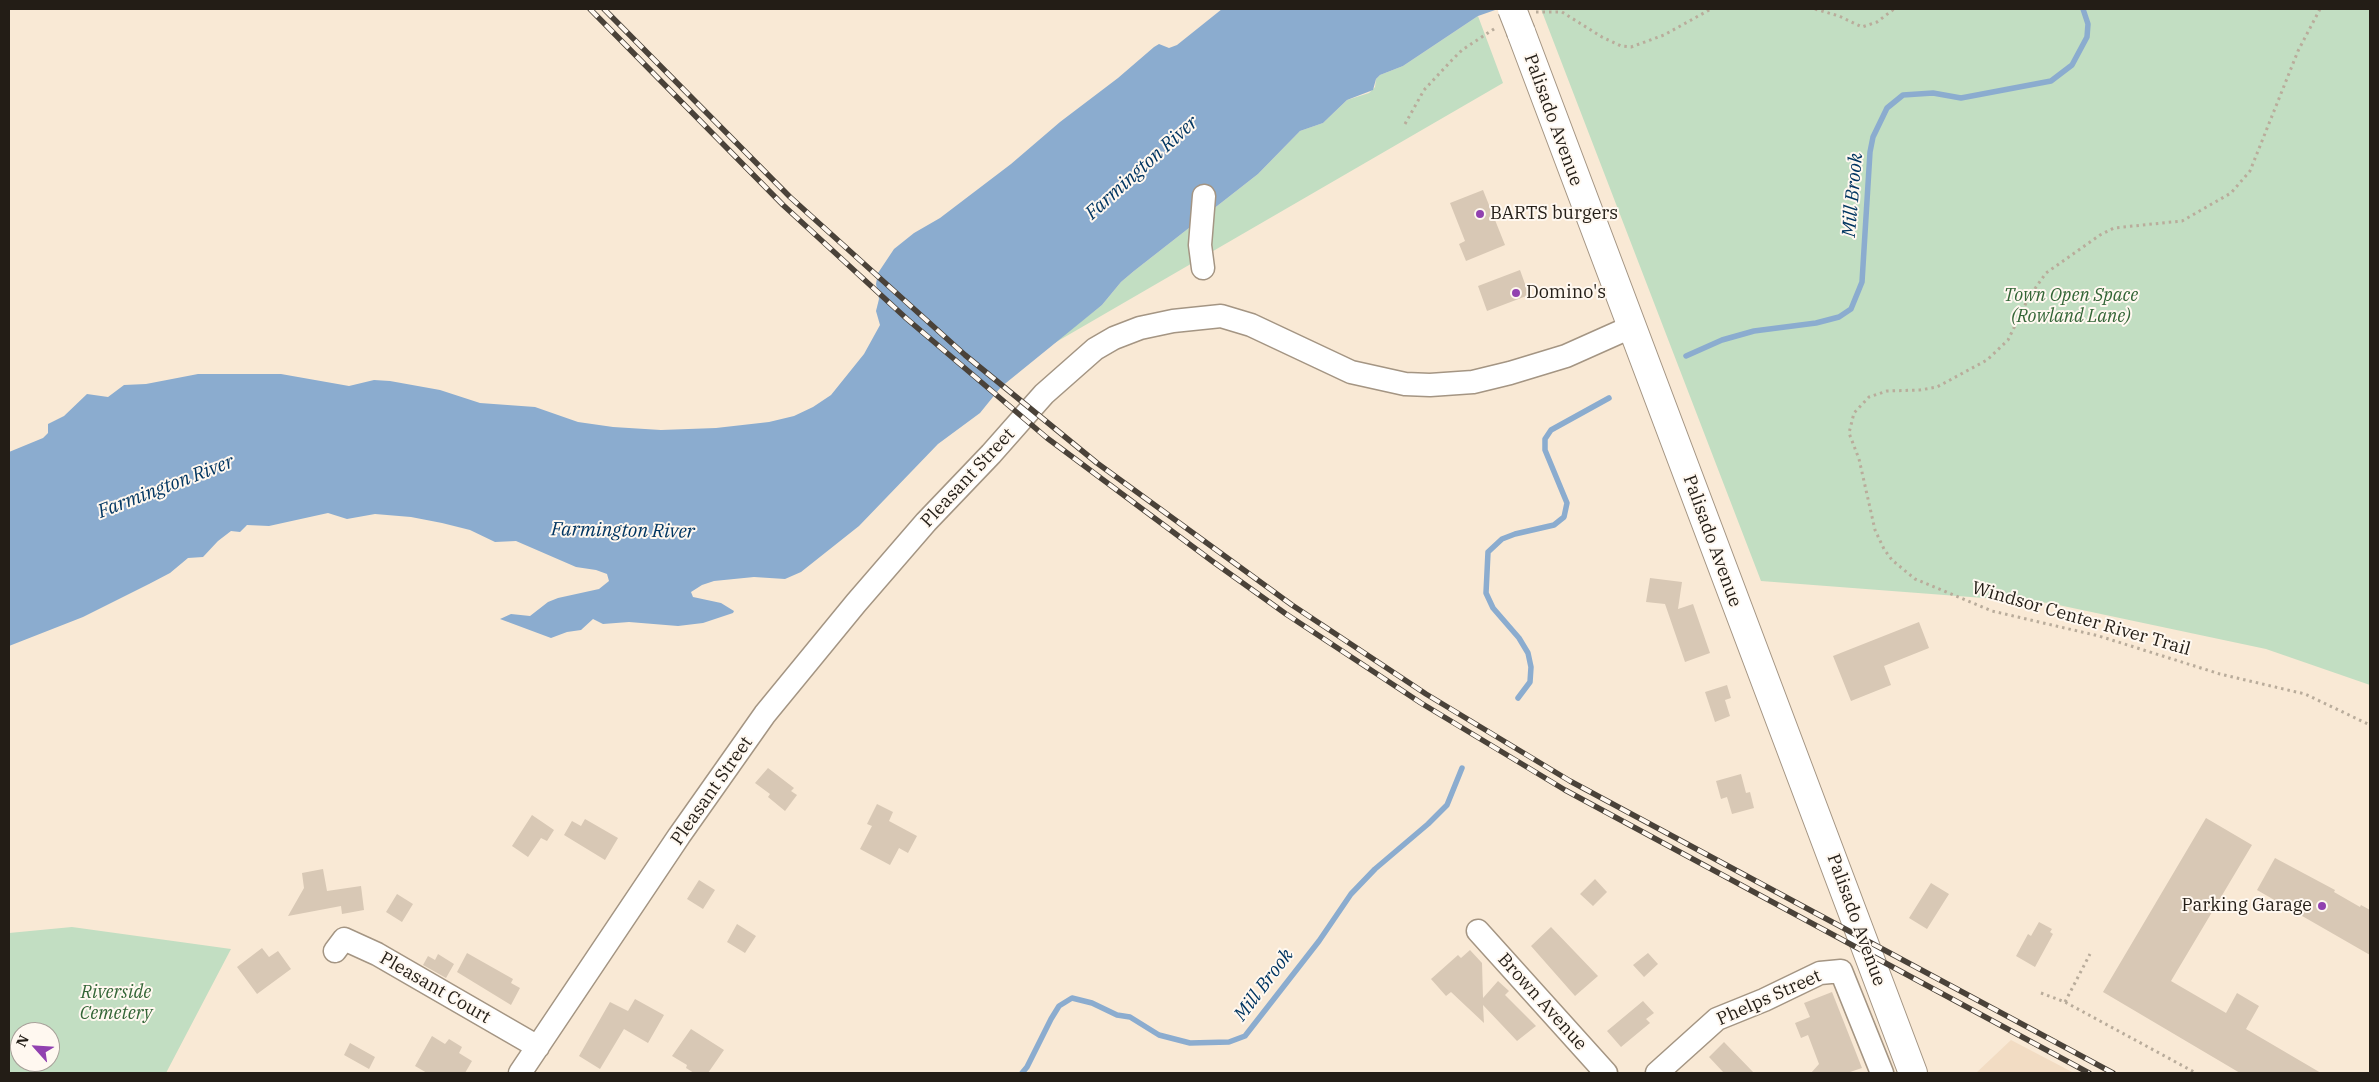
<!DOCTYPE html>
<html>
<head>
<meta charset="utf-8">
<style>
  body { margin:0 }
  #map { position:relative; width:2379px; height:1082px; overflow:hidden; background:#f9e9d5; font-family:"IBM Plex Serif",serif }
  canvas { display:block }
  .frame { position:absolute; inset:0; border:10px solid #231d16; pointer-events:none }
  .north { position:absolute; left:10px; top:1022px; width:50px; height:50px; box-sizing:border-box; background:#fff8f0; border:1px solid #a7a099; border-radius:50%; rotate:296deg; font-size:14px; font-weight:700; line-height:20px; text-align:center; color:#231d16 }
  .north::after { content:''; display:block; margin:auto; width:18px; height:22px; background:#9141b0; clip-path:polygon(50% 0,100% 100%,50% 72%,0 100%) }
</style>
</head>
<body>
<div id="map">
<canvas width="2379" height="1082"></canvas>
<div class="frame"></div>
<div class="north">N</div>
</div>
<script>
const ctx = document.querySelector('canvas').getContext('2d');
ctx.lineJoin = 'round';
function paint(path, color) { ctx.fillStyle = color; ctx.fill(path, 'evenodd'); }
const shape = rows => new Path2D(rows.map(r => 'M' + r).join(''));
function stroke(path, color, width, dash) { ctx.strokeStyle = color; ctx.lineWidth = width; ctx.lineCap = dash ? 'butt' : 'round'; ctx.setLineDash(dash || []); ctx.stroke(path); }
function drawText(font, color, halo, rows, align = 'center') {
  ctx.font = font + ' "IBM Plex Serif",serif'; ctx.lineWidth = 4; ctx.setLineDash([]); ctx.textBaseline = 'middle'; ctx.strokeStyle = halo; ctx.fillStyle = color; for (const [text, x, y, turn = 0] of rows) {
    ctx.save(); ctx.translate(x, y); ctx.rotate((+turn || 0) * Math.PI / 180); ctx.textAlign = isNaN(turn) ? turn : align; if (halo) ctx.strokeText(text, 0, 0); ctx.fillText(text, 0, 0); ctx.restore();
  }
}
paint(shape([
  [2011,1040,2074,1073,1976,1073]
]), '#f2dcc3');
paint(shape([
  [1541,9,2370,9,2370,685,2266,649,2049,603,1761,581],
  [1478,16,1503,83,1051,345,1102,305,1121,282,1134,271,1258,174,1300,131,1323,123,1347,100,1369,93,1375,87,1376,79,1380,75,1403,66],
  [72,927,231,949,166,1073,9,1073,9,933],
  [20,1032,50,1032,50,1062,20,1062]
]), '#c2dec2');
paint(shape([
  [1222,9,1498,9,1478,16,1403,66,1380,75,1376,79,1373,90,1347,100,1323,123,1300,131,1258,174,1134,271,1121,282,1102,305,1001,387,980,413,938,444,859,526,801,572,785,579,754,577,714,581,702,585,691,592,693,597,721,603,734,611,733,613,703,623,678,626,629,622,603,624,593,619,581,630,567,632,551,638,500,619,511,614,530,616,548,602,558,598,599,589,609,581,607,574,596,570,576,567,516,541,495,542,470,530,442,523,411,517,375,514,347,519,328,513,269,526,247,525,240,532,231,531,218,541,203,557,188,558,170,573,149,584,83,617,9,646,9,452,43,438,48,433,48,424,64,416,87,394,108,397,124,385,146,384,198,374,281,374,349,386,374,380,390,381,440,390,480,403,535,407,578,422,613,427,661,430,716,428,769,422,794,416,813,407,831,395,864,354,880,325,876,311,879,299,876,284,878,273,894,249,914,233,940,218,1011,164,1060,122,1118,78,1154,47,1159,44,1169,48,1177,45]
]), '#8baccf');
stroke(shape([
  [1686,356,1722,340,1754,331,1816,323,1839,317,1851,309,1862,282,1870,152,1873,137,1887,108,1903,95,1933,93,1961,98,2051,81,2072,65,2087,37,2088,24,2083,9],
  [1518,698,1530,682,1531,667,1528,653,1519,638,1493,608,1486,593,1488,552,1502,539,1515,534,1554,525,1564,517,1567,503,1545,450,1545,439,1551,430,1609,398],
  [1022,1073,1027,1067,1051,1019,1059,1006,1072,998,1092,1003,1117,1015,1130,1017,1159,1035,1190,1043,1229,1042,1245,1036,1319,941,1351,894,1375,869,1428,824,1447,805,1462,768]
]), '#8baccf', 5.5);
paint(shape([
  [1483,190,1505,245,1466,261,1459,244,1465,241,1450,203],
  [1520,270,1529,295,1487,311,1478,286],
  [1650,578,1682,582,1678,609,1693,604,1710,653,1685,662,1665,604,1646,602],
  [1919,622,1929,648,1884,666,1891,685,1851,701,1833,656],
  [1727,685,1731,698,1725,700,1730,716,1715,722,1705,692],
  [768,768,794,788,791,791,797,795,785,811,768,797,770,794,755,783],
  [1741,774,1746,793,1750,792,1754,808,1732,814,1727,797,1721,799,1716,781],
  [877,804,893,812,889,821,917,836,908,853,899,848,890,865,860,849,872,826,867,824],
  [532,815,554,830,547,841,541,838,528,857,512,846],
  [2206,818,2252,845,2171,981,2226,1013,2237,993,2259,1006,2246,1029,2321,1073,2240,1073,2103,992],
  [585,819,618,838,605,860,564,835,572,821,581,826],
  [2275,858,2335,890,2334,892,2360,907,2361,905,2370,910,2370,955,2257,890],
  [323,869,327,891,361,886,364,910,342,914,341,906,288,916,304,888,302,873],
  [1595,879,1607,892,1593,906,1580,894],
  [699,880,715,890,703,909,687,899],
  [1931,883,1949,894,1927,929,1909,918],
  [397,894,413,904,402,922,386,912],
  [2039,922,2052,929,2050,932,2053,934,2035,967,2016,956,2028,934,2031,936],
  [737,924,756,936,745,953,727,942],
  [1551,927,1598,976,1575,996,1531,946],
  [262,948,269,957,278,951,291,969,257,994,237,967],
  [1470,950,1482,963,1483,998,1498,981,1509,991,1505,995,1536,1026,1517,1041,1483,1005,1484,1023,1451,992,1446,996,1431,979,1458,955,1461,958],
  [467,953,513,979,511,983,520,988,511,1005,457,972],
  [1648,953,1658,964,1644,977,1633,965],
  [438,954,454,964,446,978,423,965,428,956,435,960],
  [1832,992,1862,1068,1847,1073,1811,1073,1819,1064,1808,1035,1801,1038,1795,1023,1810,1017,1804,1003],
  [635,999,664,1015,648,1043,624,1029,600,1069,579,1056,610,1002,628,1011],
  [1643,1001,1654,1013,1646,1019,1650,1023,1621,1047,1607,1031],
  [691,1029,724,1050,708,1073,694,1073,686,1068,687,1065,672,1056],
  [432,1036,445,1044,449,1039,462,1047,459,1053,472,1061,465,1073,427,1073,415,1066],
  [1724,1042,1754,1073,1724,1073,1709,1057],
  [350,1043,375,1057,369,1069,344,1055]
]), '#d8c8b5');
const minor = shape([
  [1203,268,1200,245,1204,196],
  [1478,931,1606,1073],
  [335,951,344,939,377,954,538,1047],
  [520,1073,679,836,765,714,856,603,926,522,991,454,1044,394,1095,349,1114,338,1140,328,1173,321,1221,316,1251,325,1351,372,1405,384,1430,385,1473,382,1510,373,1566,356,1631,327],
  [1657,1073,1717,1019,1764,1000,1820,973,1841,971,1882,1073]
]);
const major = shape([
  [1521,32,1913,1073]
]);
stroke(minor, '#a49583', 25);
stroke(major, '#a49583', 30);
stroke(shape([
  [1815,9,1839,16,1862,27,1877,22,1894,9],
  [2320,9,2298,51,2250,171,2231,193,2182,221,2114,228,2100,235,2046,273,2029,297,2008,340,1987,360,1937,387,1920,390,1887,391,1869,397,1854,413,1849,433,1859,459,1875,530,1884,549,1892,560,1915,579,1992,611,2099,636,2220,674,2305,694,2370,725],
  [1536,12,1562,12,1602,37,1621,46,1631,47,1664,35,1711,9],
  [1405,124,1424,90,1452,60,1462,50,1497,27],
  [2041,993,2065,1002,2196,1073],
  [2065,1002,2090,954]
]), '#b9ac9b', 3, [2.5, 4]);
stroke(minor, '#fff', 22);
stroke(major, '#fff', 28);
const rail = shape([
  [590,9,783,205,907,319,1047,438,1212,561,1286,614,1421,703,1565,790,2089,1073],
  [604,9,790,197,965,355,1097,463,1292,605,1426,694,1570,781,2113,1073]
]);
stroke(rail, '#4a4239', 5.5);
stroke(rail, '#fff8f0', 4, [11]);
const majorBridge = shape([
  [1512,9,1521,32]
]);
stroke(majorBridge, '#a49583', 30, []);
stroke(majorBridge, '#fff', 28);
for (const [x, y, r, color] of [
  [1480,214,5,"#9141b0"],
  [1516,293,5,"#9141b0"],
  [2322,906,5,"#9141b0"]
]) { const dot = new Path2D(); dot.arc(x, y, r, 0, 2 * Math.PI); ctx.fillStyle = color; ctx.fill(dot); stroke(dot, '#fff8f0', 2); }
drawText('18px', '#231d16', '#fff8f0', [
  ["Palisado Avenue",1553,120,70],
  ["Pleasant Street",968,478,-47],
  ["Palisado Avenue",1712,541,70],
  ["Windsor Center River Trail",2081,619,16],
  ["Pleasant Street",712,791,-55],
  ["Palisado Avenue",1856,920,70],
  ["Pleasant Court",435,988,30],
  ["Phelps Street",1769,998,-24],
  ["Brown Avenue",1542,1002,48]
]);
drawText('18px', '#231d16', '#fff8f0', [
  ["BARTS burgers",1490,214],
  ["Domino's",1526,293],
  ["Parking Garage",2312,906,"right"]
], 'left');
drawText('italic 18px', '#336536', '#fff8f0', [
  ["Town Open Space",2071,296],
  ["(Rowland Lane)",2071,317],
  ["Riverside",116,993],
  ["Cemetery",116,1014]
]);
drawText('italic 19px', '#003561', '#fff8f0', [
  ["Farmington River",1142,168,-42],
  ["Mill Brook",1853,195,-85],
  ["Farmington River",166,487,-21],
  ["Farmington River",623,531,1],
  ["Mill Brook",1264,985,-53]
]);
</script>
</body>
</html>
